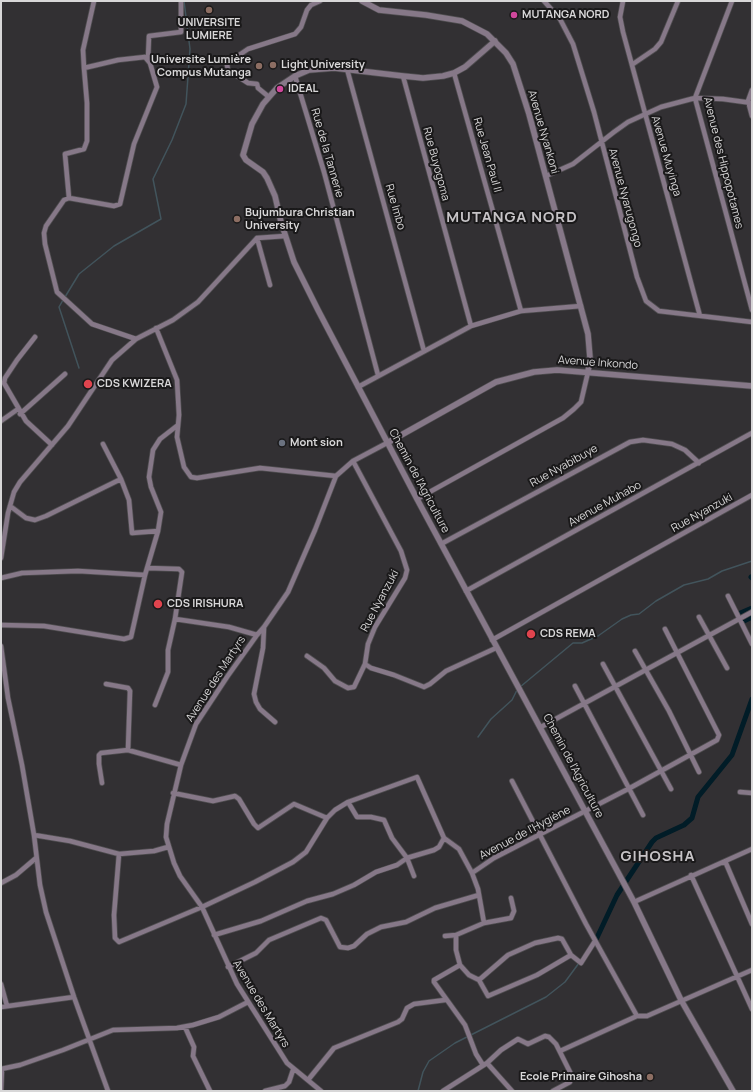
<!DOCTYPE html>
<html>
<head>
<meta charset="utf-8">
<style>
  body { margin:0 }
  #map { position:relative; width:753px; height:1092px; overflow:hidden; background:#323033; font-family:Manrope,sans-serif }
  canvas { display:block }
  .frame { position:absolute; inset:0; border:2px solid #d8d7d8; pointer-events:none }
</style>
</head>
<body>
<div id="map">
<canvas width="753" height="1092"></canvas>
<div class="frame"></div>
</div>
<script>
const ctx = document.querySelector('canvas').getContext('2d');
ctx.lineJoin = 'round';
const shape = rows => new Path2D(rows.map(r => 'M' + r).join(''));
function stroke(path, color, width, dash) { ctx.strokeStyle = color; ctx.lineWidth = width; ctx.lineCap = dash ? 'butt' : 'round'; ctx.setLineDash(dash || []); ctx.stroke(path); }
function drawText(font, color, halo, rows, align = 'center') {
  ctx.font = font + ' Manrope,sans-serif'; ctx.lineWidth = 4; ctx.setLineDash([]); ctx.textBaseline = 'middle'; ctx.strokeStyle = halo; ctx.fillStyle = color; for (const [text, x, y, turn = 0] of rows) {
    ctx.save(); ctx.translate(x, y); ctx.rotate((+turn || 0) * Math.PI / 180); ctx.textAlign = isNaN(turn) ? turn : align; if (halo) ctx.strokeText(text, 0, 0); ctx.fillText(text, 0, 0); ctx.restore();
  }
}
stroke(shape([
  [65,297,79,274,114,246,161,219,153,179,172,140,186,104,190,49,184,1],
  [63,300,59,307,79,368],
  [520,687,573,643,582,643,598,636,622,619,631,615,639,614,656,601,684,585,708,579,722,571,752,561],
  [478,737,491,719,512,700,517,690],
  [418,1091,423,1072,429,1061,455,1043,546,997,565,982,579,963]
]), '#42545c', 1.5);
stroke(shape([
  [751,577,752,578],
  [738,614,752,608],
  [744,621,752,617],
  [594,944,617,895,652,842,656,838,684,825,692,818,698,797,732,755,752,699]
]), '#011c27', 5);
const minor = shape([
  [94,1,83,50,84,68,118,60,145,57,150,63,157,87,134,144,120,204,114,206,69,198,64,200,46,226,44,233,45,244,57,292,92,324,136,339],
  [544,1,560,19,573,44,594,112,637,277,646,301,659,311,752,322],
  [623,1,620,17,623,32,700,316],
  [732,1,695,98,752,310],
  [148,59,149,36,181,32,181,1],
  [633,64,655,49,661,42,678,1],
  [347,69,424,351],
  [454,73,521,311],
  [295,76,324,172,378,375],
  [403,76,471,326],
  [752,90,748,101,752,116],
  [269,97,258,88,257,84,248,83,228,70,227,65,229,62,248,49,295,34,301,27,307,10,311,5,320,1],
  [546,176,573,164,614,132,628,122,661,107,695,98,723,99,752,103],
  [69,198,65,154,84,149,87,141,87,103,84,68],
  [257,238,270,285],
  [156,328,177,380,179,415,177,437,184,467,191,477,197,478,260,468,336,476],
  [35,337,17,360,5,378,4,383,26,421,52,445],
  [358,387,471,326,521,311,581,306],
  [20,414,65,374],
  [1,421,18,409],
  [103,444,121,479,129,500,132,533,158,531],
  [417,499,563,418,574,409,581,402,588,372],
  [10,506,26,518,35,520,46,516,121,479],
  [441,544,630,442,643,440,672,444,685,450,699,463],
  [1,558,8,513,14,492,20,482,68,426,112,360,136,339,173,320,198,302,257,238,285,236],
  [147,568,179,569,182,572,175,619,168,650,168,672,155,705],
  [1,578,22,573,78,571,145,575],
  [466,591,752,433],
  [728,596,752,644],
  [699,617,727,668],
  [175,619,229,627,257,635],
  [1,625,44,626,124,639,131,637,145,575,158,531,161,512,151,487,149,477,153,450,160,439,178,425],
  [264,627,263,648,254,694,256,702,260,709,275,722],
  [492,640,752,495],
  [1,646,8,698,22,765,34,835,40,885,46,912,74,997,108,1091],
  [635,651,669,711,699,772],
  [307,656,324,668,335,681,348,688,354,687,365,664,368,644,375,627,405,578,407,570,401,551,353,461],
  [365,664,371,668,394,675,424,687,430,684,446,671,496,648],
  [603,664,671,789],
  [106,684,128,688,130,691,128,750],
  [575,686,643,815],
  [541,727,752,612],
  [512,781,586,924,637,1016,647,1016,752,970],
  [102,783,99,764,99,755,101,753,128,750,181,765],
  [740,792,752,793],
  [173,793,213,801,235,796,239,799,254,824,258,828,294,804,327,818],
  [34,835,70,841,119,854,154,851,168,847],
  [444,838,459,849,472,873,478,889,484,923],
  [119,854,114,915,115,938,119,942,202,907,255,882,293,862,306,852,327,818,335,810,348,802,417,777,444,838,439,847,434,850,407,858,414,876],
  [725,861,752,924],
  [472,873,494,858,630,788,717,740,719,735,665,629],
  [691,875,752,1009],
  [1,883,16,875,36,858],
  [634,902,752,849],
  [214,935,261,921,307,901,333,894,354,885,376,872,397,865,407,858,392,838,384,820,371,817,357,817,348,802],
  [456,935,484,923,511,918,514,911,511,898],
  [445,936,456,935,456,950,460,965,469,975,479,980,488,996,537,975,571,955],
  [460,965,434,980,434,982,465,1025,476,1054,483,1065],
  [228,967,256,953,269,940,321,918,326,920,340,947,348,948,354,946,367,934,381,927,406,922,435,908,479,895],
  [479,980,508,955,535,943,558,938,562,939,571,955,581,963,595,941],
  [1,984,7,1006],
  [1,1007,74,997],
  [185,1027,194,1047,193,1056,210,1091],
  [560,1051,637,1016],
  [487,1063,512,1091],
  [1,1069,20,1065,63,1050,113,1030,177,1028,193,1025,219,1017,248,1002],
  [308,1080,334,1048,398,1022,402,1019,407,1008,414,1004,445,1000],
  [1,1091,2,1069],
  [265,1091,285,1086,289,1082,293,1070],
  [321,1091,287,1063,237,984,202,907,180,876,174,863,166,837,167,824,181,765,196,724,227,677,257,635,264,627,288,592,315,530,336,476,353,461,387,443],
  [443,1091,487,1063,501,1050,518,1039,528,1044,545,1036,549,1037,556,1044,571,1074,570,1082,553,1091]
]);
const tertiary = shape([
  [362,1,379,10,426,15,462,21,487,34,506,53,513,64,529,114,588,334,590,358,588,372],
  [495,41,465,67,454,73,443,76,423,78,403,76,334,68,309,70,295,76,277,88,263,104,252,124,243,155,246,160,263,172,267,178,275,196,281,222,294,262,318,310,417,499,634,902,681,1000,733,1091],
  [387,443,496,382,534,372,557,370,752,386]
]);
stroke(minor, '#504e51', 6);
stroke(tertiary, '#504e51', 7);
stroke(minor, '#867888', 4.5);
stroke(tertiary, '#867888', 5.5);
for (const [x, y, r, color] of [
  [209,10,4,"#8d6e63"],
  [514,15,4,"#d1479c"],
  [273,65,4,"#8d6e63"],
  [259,66,4,"#8d6e63"],
  [280,89,4,"#d1479c"],
  [237,219,4,"#8d6e63"],
  [88,384,5,"#e0444e"],
  [282,443,4,"#6b7280"],
  [158,604,5,"#e0444e"],
  [531,634,5,"#e0444e"],
  [650,1077,4,"#8d6e63"]
]) { const dot = new Path2D(); dot.arc(x, y, r, 0, 2 * Math.PI); ctx.fillStyle = color; ctx.fill(dot); stroke(dot, '#1a191a', 1.5); }
drawText('bold 11px', '#d8d7d8', '#1a191a', [
  ["MUTANGA NORD",522,15],
  ["UNIVERSITE",209,23,"center"],
  ["LUMIERE",209,36,"center"],
  ["Universite Lumière",251,60,"right"],
  ["Compus Mutanga",251,73,"right"],
  ["Light University",281,65],
  ["IDEAL",288,89],
  ["Bujumbura Christian",245,213],
  ["University",245,226],
  ["CDS KWIZERA",97,384],
  ["Mont sion",290,443],
  ["CDS IRISHURA",167,604],
  ["CDS REMA",540,634],
  ["Ecole Primaire Gihosha",642,1077,"right"]
], 'left');
drawText('11px', '#d8d7d8', '#1a191a', [
  ["Avenue Nyankoni",543,132,74],
  ["Rue de la Tannerie",327,153,74],
  ["Rue Jean Paul II",487,155,74],
  ["Avenue Muyinga",666,156,74],
  ["Avenue des Hippopotames",723,163,76],
  ["Rue Buyogoma",436,164,75],
  ["Avenue Nyarugongo",625,198,75],
  ["Rue Imbo",395,207,74],
  ["Avenue Inkondo",598,363,4],
  ["Rue Nyabibuye",564,466,-29],
  ["Chemin de l'Agriculture",419,481,62],
  ["Avenue Muhabo",605,504,-29],
  ["Rue Nyanzuki",702,513,-29],
  ["Rue Nyanzuki",380,601,-62],
  ["Avenue des Martyrs",216,679,-57],
  ["Chemin de l'Agriculture",573,766,62],
  ["Avenue de l'Hygiène",525,833,-28],
  ["Avenue des Martyrs",261,1004,59]
]);
ctx.letterSpacing = '1px';
drawText('bold 15px', '#c6c3c6', '#1a191a', [
  ["MUTANGA NORD",512,218],
  ["GIHOSHA",658,857]
]);
ctx.letterSpacing = '0px';
</script>
</body>
</html>
